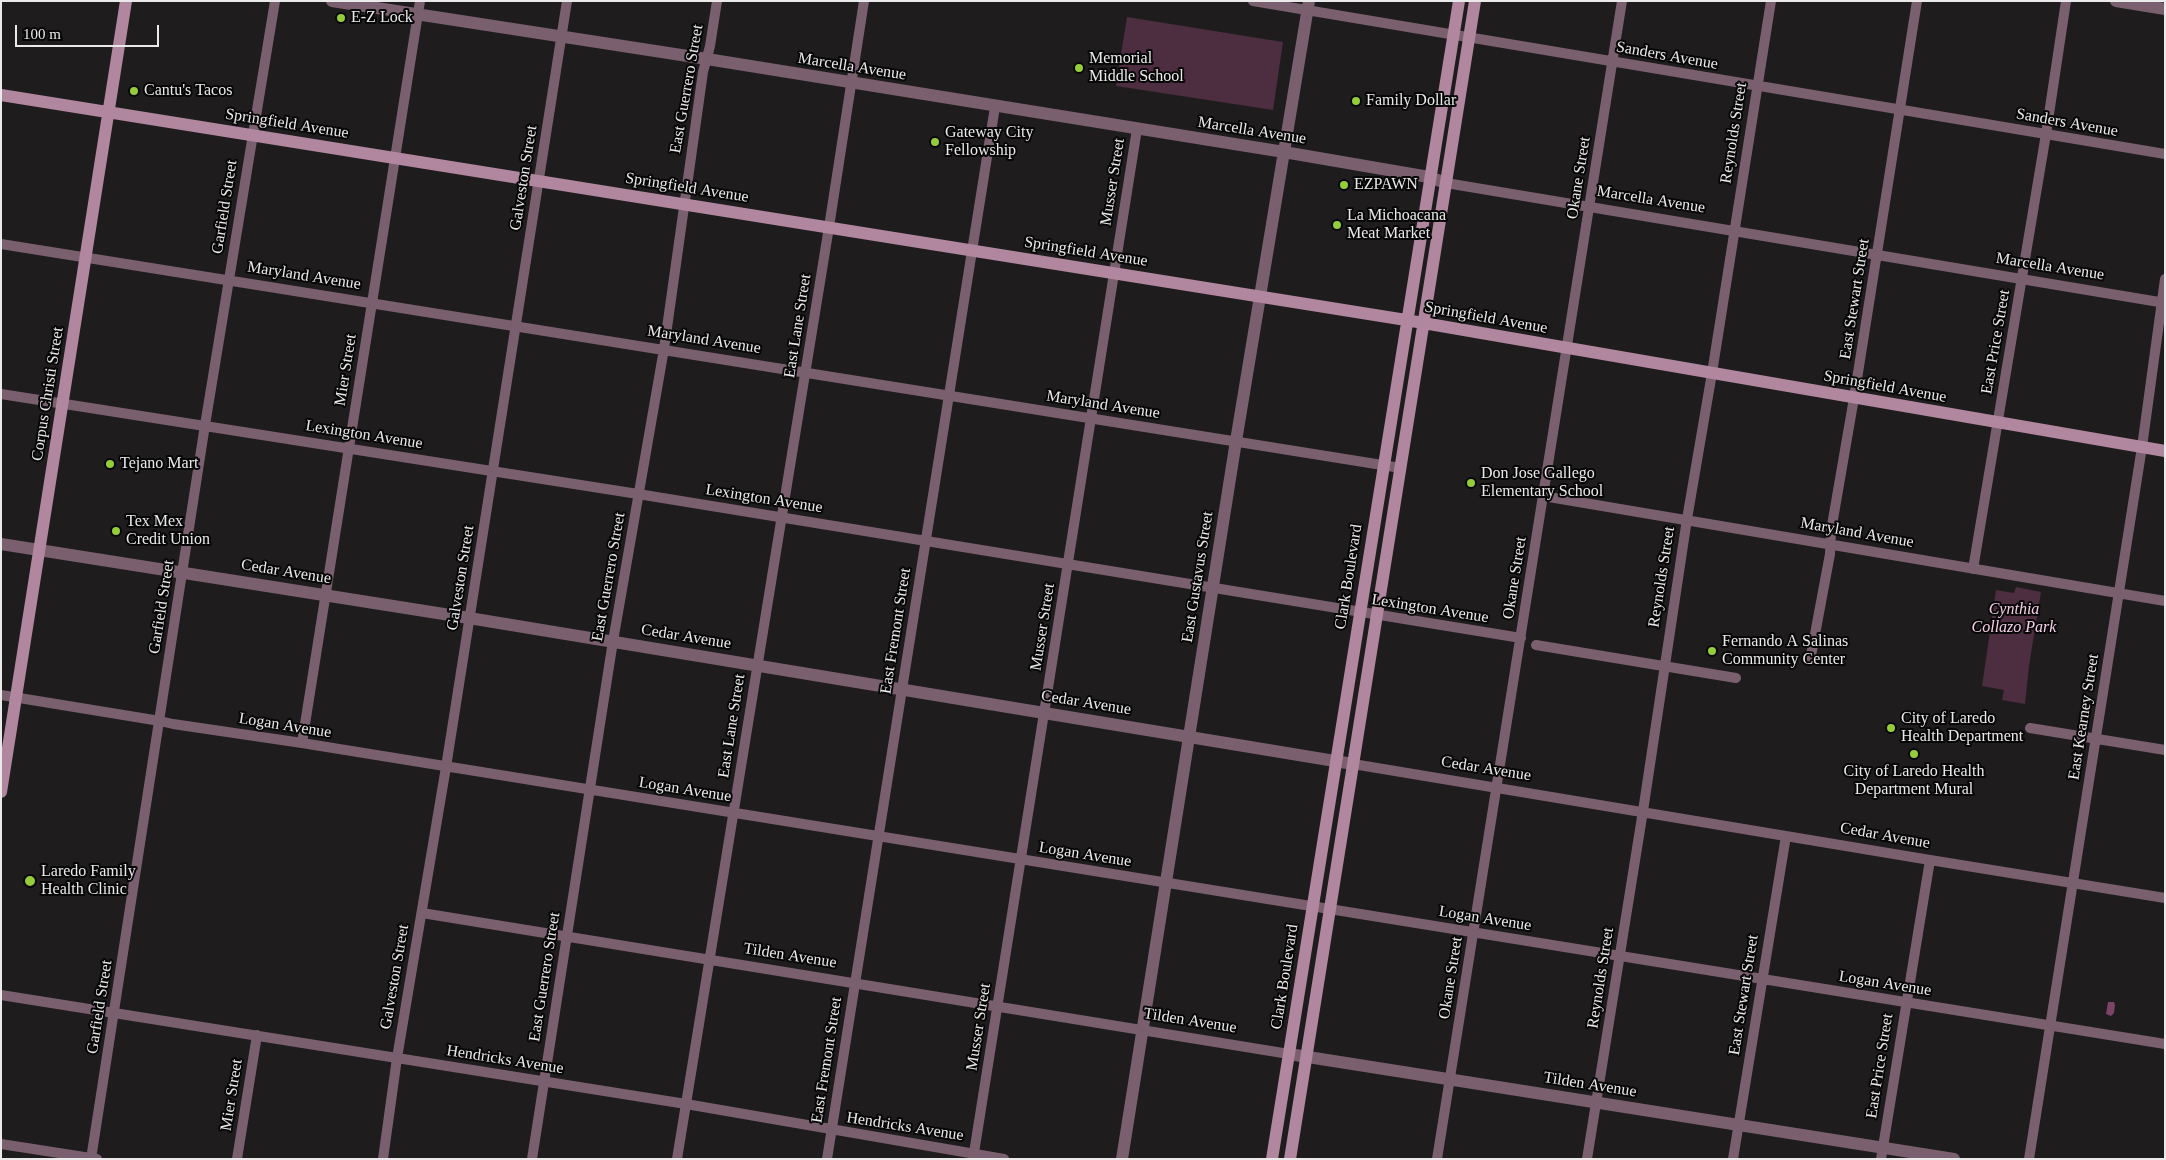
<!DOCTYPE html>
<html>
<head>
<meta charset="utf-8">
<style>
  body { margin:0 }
  #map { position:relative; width:2166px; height:1160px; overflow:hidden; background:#1e1c1d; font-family:"Times New Roman",serif }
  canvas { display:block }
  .frame { position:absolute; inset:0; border:2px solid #ebeaea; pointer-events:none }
  .scale { position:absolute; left:15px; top:25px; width:144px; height:22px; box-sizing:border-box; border:2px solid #ebeaea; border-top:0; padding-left:6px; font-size:15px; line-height:18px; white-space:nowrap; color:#ebeaea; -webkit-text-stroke:4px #080707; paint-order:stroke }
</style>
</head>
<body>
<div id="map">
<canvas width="2166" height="1160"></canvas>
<div class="frame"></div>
<div class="scale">100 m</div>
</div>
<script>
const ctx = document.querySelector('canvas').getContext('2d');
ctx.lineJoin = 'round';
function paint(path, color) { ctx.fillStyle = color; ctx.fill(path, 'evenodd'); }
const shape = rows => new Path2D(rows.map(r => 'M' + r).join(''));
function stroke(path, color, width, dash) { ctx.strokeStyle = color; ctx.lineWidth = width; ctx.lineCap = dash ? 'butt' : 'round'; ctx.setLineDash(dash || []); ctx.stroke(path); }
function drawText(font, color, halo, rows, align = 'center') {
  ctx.font = font + ' "Times New Roman",serif'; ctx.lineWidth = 4; ctx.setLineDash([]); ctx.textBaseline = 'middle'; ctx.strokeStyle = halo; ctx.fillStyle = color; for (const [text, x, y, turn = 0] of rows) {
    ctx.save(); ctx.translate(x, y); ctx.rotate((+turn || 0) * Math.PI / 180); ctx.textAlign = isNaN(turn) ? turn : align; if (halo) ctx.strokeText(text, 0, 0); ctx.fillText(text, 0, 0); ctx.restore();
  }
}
paint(shape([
  [1127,17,1283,42,1273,110,1116,86],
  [2016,587,2041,592,2029,666,2025,704,2002,700,2004,690,1982,686,1996,590,2014,593]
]), '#4d2d40');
paint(shape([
  [2108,1002,2114,1002,2115,1005,2114,1013,2111,1016,2106,1014]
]), '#7b4465');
stroke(shape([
  [1253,1,2165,154],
  [1446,183,2165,303],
  [1,244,1401,468],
  [1,394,638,494,1521,638],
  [1543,496,2165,601],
  [1973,569,2046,134,2066,1],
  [1536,645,1736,678],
  [1810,661,1830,554,1831,531,1854,398,1917,1],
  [1,695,160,721,173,724,302,743,2165,1044],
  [2030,728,2165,750],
  [302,743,420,1],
  [1353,764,1930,860,2165,898],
  [422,913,1289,1054],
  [1,995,686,1104,1004,1159],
  [1,1144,97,1159],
  [91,1159,205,425,275,1],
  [237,1159,257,1035],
  [383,1159,397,1058,446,767,567,1],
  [532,1159,613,641,664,349,703,72,710,46,717,1],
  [677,1159,829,227,864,1],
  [827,1159,995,107],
  [973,1159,1137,129],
  [1437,1159,1622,1],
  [1587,1159,1643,811,1687,519,1712,373,1771,1],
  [1733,1159,1786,836],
  [1881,1159,1930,860],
  [2029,1159,2142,447,2165,279]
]), '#7a606f', 10);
stroke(shape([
  [332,1,707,59,1284,152,1429,177,1446,183],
  [2116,1,2165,9],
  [1,544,469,618,1353,764],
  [1289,1054,1954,1159],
  [1122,1159,1236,441,1309,1]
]), '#7a606f', 12);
stroke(shape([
  [1,95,1406,320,2165,451],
  [1,792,126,1],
  [1272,1159,1459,1],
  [1290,1159,1475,1]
]), '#b0879e', 12);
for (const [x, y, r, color] of [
  [341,18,5,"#95cc3a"],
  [1079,68,5,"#95cc3a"],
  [134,91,5,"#95cc3a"],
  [1356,101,5,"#95cc3a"],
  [935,142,5,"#95cc3a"],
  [1344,185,5,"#95cc3a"],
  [1337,225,5,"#95cc3a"],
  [110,464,5,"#95cc3a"],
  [1471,483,5,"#95cc3a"],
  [116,531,5,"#95cc3a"],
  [1712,651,5,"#95cc3a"],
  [1891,728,5,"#95cc3a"],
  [1914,754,5,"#95cc3a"],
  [30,881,6,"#95cc3a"]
]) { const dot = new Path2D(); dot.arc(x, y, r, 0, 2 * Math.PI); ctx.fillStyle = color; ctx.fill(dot); stroke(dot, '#080707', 2); }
drawText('16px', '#ebeaea', '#080707', [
  ["E-Z Lock",351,18],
  ["Memorial",1089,59],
  ["Middle School",1089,77],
  ["Cantu's Tacos",144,91],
  ["Family Dollar",1366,101],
  ["Gateway City",945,133],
  ["Fellowship",945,151],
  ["EZPAWN",1354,185],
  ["La Michoacana",1347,216],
  ["Meat Market",1347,234],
  ["Tejano Mart",120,464],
  ["Don Jose Gallego",1481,474],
  ["Elementary School",1481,492],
  ["Tex Mex",126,522],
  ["Credit Union",126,540],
  ["Fernando A Salinas",1722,642],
  ["Community Center",1722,660],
  ["City of Laredo",1901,719],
  ["Health Department",1901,737],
  ["City of Laredo Health",1914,772,"center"],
  ["Department Mural",1914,790,"center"],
  ["Laredo Family",41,872],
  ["Health Clinic",41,890]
], 'left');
drawText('16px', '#ebeaea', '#080707', [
  ["Sanders Avenue",1667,56,10],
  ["Marcella Avenue",852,67,9],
  ["East Guerrero Street",687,89,-80],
  ["Sanders Avenue",2067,123,10],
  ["Springfield Avenue",287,124,9],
  ["Marcella Avenue",1252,131,9],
  ["Reynolds Street",1734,133,-81],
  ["Galveston Street",524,178,-81],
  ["Okane Street",1579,178,-81],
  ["Musser Street",1113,182,-81],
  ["Springfield Avenue",687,188,9],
  ["Marcella Avenue",1651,200,9],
  ["Garfield Street",225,207,-81],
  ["Springfield Avenue",1086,252,9],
  ["Marcella Avenue",2050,267,9],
  ["Maryland Avenue",304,276,9],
  ["East Stewart Street",1855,299,-81],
  ["Springfield Avenue",1486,318,10],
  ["East Lane Street",798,326,-81],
  ["Maryland Avenue",704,340,9],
  ["East Price Street",1996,342,-80],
  ["Mier Street",346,370,-81],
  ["Springfield Avenue",1885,387,10],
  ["Corpus Christi Street",48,394,-81],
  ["Maryland Avenue",1103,405,9],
  ["Lexington Avenue",364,435,9],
  ["Lexington Avenue",764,499,9],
  ["Maryland Avenue",1857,533,10],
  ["Cedar Avenue",286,572,9],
  ["East Guerrero Street",609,577,-80],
  ["East Gustavus Street",1198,577,-81],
  ["Clark Boulevard",1349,577,-81],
  ["Reynolds Street",1662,577,-81],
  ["Galveston Street",461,578,-81],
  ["Okane Street",1515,578,-81],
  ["Garfield Street",162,607,-81],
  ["Lexington Avenue",1430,609,9],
  ["Musser Street",1043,627,-81],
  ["East Fremont Street",896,631,-81],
  ["Cedar Avenue",686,637,9],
  ["Cedar Avenue",1086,703,9],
  ["East Kearney Street",2084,717,-81],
  ["Logan Avenue",285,726,9],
  ["East Lane Street",732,726,-81],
  ["Cedar Avenue",1486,769,9],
  ["Logan Avenue",685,790,9],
  ["Cedar Avenue",1885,836,10],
  ["Logan Avenue",1085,855,9],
  ["Logan Avenue",1485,919,9],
  ["Tilden Avenue",790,956,9],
  ["Galveston Street",395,977,-80],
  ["East Guerrero Street",545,977,-81],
  ["Clark Boulevard",1285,977,-81],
  ["Okane Street",1451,978,-81],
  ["Reynolds Street",1601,978,-81],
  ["Logan Avenue",1885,984,9],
  ["East Stewart Street",1744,995,-81],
  ["Garfield Street",100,1007,-81],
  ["Tilden Avenue",1190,1021,9],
  ["Musser Street",979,1027,-81],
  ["Hendricks Avenue",505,1060,9],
  ["East Fremont Street",827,1060,-81],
  ["East Price Street",1880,1066,-81],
  ["Tilden Avenue",1590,1085,9],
  ["Mier Street",232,1095,-81],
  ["Hendricks Avenue",905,1127,9]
]);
drawText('italic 16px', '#f4d0e4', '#080707', [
  ["Cynthia",2014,610],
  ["Collazo Park",2014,628]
]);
</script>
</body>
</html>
